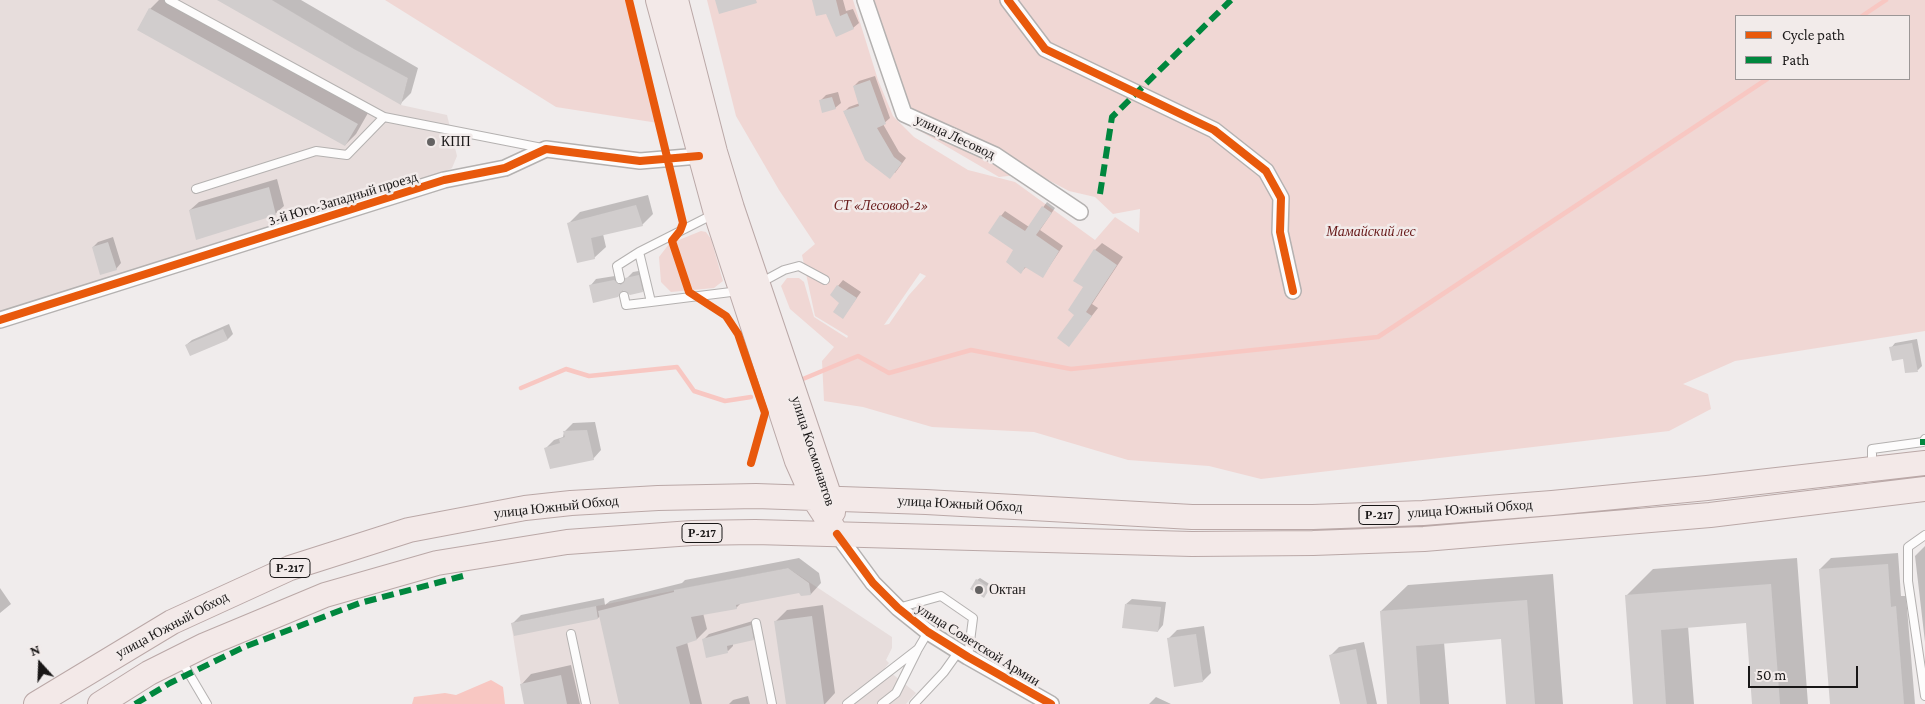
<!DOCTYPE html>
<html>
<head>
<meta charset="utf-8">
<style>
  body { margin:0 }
  #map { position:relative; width:1925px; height:704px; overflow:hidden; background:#f0ecec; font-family:"Crimson Pro",serif }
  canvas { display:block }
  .legend { position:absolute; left:1735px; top:15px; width:175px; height:65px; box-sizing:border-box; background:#f2ebea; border:1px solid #9b9696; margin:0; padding:6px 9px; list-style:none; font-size:15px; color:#191717 }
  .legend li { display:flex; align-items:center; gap:10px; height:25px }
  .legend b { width:25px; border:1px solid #9b9696 }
  .north { position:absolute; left:15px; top:639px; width:50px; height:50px; -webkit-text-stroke:4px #f2ebea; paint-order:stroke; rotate:340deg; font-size:14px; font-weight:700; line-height:20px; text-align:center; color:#191717 }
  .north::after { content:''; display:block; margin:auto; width:18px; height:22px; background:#191717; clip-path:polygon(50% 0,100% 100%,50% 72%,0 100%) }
  .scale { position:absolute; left:1748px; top:666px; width:110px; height:22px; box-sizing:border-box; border:2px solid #191717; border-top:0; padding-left:6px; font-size:15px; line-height:18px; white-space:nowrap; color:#191717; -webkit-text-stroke:4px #f2ebea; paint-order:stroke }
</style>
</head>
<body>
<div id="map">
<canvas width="1925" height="704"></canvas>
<ul class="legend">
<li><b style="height:6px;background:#e8590c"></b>Cycle path</li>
<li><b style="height:6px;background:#00873e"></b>Path</li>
</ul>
<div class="north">N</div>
<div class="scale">50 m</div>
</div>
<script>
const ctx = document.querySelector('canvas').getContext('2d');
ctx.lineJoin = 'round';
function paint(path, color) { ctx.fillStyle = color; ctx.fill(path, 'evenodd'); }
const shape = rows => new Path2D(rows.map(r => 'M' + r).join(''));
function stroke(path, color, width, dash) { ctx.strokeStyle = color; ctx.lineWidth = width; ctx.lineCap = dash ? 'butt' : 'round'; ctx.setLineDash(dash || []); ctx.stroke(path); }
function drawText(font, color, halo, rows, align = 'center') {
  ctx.font = font + ' "Crimson Pro",serif'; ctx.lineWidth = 5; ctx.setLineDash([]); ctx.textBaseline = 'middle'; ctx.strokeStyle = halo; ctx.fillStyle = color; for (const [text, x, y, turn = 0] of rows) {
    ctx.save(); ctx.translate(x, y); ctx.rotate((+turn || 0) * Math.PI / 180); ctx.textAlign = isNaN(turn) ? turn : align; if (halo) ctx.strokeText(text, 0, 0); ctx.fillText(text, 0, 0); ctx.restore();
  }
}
paint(shape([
  [0,0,272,0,357,51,408,78,401,105,447,115,457,156,452,168,433,178,282,223,0,314],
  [788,568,892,637,892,648,886,660,889,663,885,668,916,693,906,704,524,704,511,623]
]), '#e7dddc');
paint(shape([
  [385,0,627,0,658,123,556,107],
  [707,0,853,0,878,80,893,116,914,137,968,170,1015,182,1095,240,1115,217,1139,233,1140,209,1113,214,1095,197,1069,191,1035,173,999,177,915,128,873,0,1925,0,1925,331,1735,361,1683,384,1708,394,1711,409,1669,431,1261,479,1209,466,1128,460,1034,432,932,427,863,407,824,401,822,361,834,347,790,309,781,286,787,278,799,278,804,282,814,317,847,338,848,336,815,316,802,255,815,244,779,190,736,116],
  [1736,16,1909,16,1909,79,1736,79],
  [920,273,926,276,909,295,889,324,884,325],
  [701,231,706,232,711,239,723,281,714,288,671,292,661,282,659,257,669,244]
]), '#f0d7d4');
paint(shape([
  [491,680,503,687,505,704,412,704,414,697,445,693,456,695]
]), '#f8c7c2');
paint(shape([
  [159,0,166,0,368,113,356,134,345,145,150,9],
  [219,0,301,0,418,68,411,93,401,103],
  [813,0,843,0,846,11,853,9,859,23,853,28,827,12],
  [875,76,890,118,883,124,899,152,906,158,895,173,866,159,844,112,849,107,860,103,854,86,859,81],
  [838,92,841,103,835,108,820,101,826,95],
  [277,179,284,206,275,214,190,210,199,202],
  [648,195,653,214,642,225,603,234,606,247,594,258,569,223,580,212],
  [1047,202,1055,208,1040,230,1063,246,1043,276,1026,267,1021,272,1015,249,1001,216,1005,211,1029,227],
  [113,237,121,263,116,269,93,247,98,242],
  [1102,243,1123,257,1092,304,1098,308,1069,345,1095,250],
  [644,270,648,285,642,291,624,290,618,296,591,285,596,279,621,275,626,279,633,272],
  [843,280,861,292,843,317,838,286],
  [229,324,233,334,228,339,186,345,192,340],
  [1917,339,1922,366,1918,370,1906,372,1904,358,1891,348,1895,343],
  [595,422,601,450,593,459,546,448,554,440,563,437,564,432,573,423],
  [1925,546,1925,642,1915,556],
  [1898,553,1901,596,1906,596,1915,704,1831,704,1820,569,1831,558],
  [799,558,819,573,821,583,811,594,799,591,741,603,736,608,703,613,707,629,697,639,687,642,702,704,621,704,601,615,598,618,512,624,521,615,604,598,605,605,610,601,682,583,685,580],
  [1797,558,1808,704,1753,704,1747,622,1688,626,1694,704,1634,704,1626,596,1653,569],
  [1553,574,1563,704,1508,704,1503,638,1444,642,1449,704,1388,704,1381,611,1408,585],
  [980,578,991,585,986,594,977,580],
  [0,588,11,604,0,613],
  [1132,599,1166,602,1163,625,1158,631,1126,604],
  [823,605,835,693,825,704,788,704,776,621,787,610],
  [756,620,759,634,753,639,733,643,733,646,728,651,703,640,709,634],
  [1204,626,1211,673,1203,681,1168,639,1177,630],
  [1364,642,1377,704,1341,704,1331,655,1339,647],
  [571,665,580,704,525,704,521,685,531,674],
  [748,696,750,704,729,704,733,700],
  [1156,697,1171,704,1149,704]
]), '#0003');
stroke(shape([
  [1862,16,1886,0],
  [803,379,858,356,889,373,971,350,1071,369,1378,337,1767,79],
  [521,388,566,369,589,376,677,367,694,391,725,401,751,397]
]), '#f8c7c2', 4.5);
paint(shape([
  [217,0,272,0,354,49,408,78,401,105],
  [715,0,756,0,757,3,719,14],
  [812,0,836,0,840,16,847,13,854,29,836,37,826,14,816,16],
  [149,8,358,124,345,146,137,30],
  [870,80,886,124,877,128,894,157,902,163,890,179,865,160,843,111,859,106,853,86],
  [832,97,836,109,822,113,819,100],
  [269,187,276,215,196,240,189,210],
  [636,205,643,226,591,238,595,259,577,263,567,223],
  [1042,206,1052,213,1036,235,1059,251,1043,278,1025,267,1021,274,1006,262,1013,250,988,233,1000,215,1025,231],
  [108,242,117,270,100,275,92,247],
  [1094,249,1117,265,1086,312,1092,316,1069,347,1057,338,1074,315,1068,310,1083,287,1073,281],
  [639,275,643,292,630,295,623,290,618,297,593,303,589,285,614,280,621,285,625,278],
  [837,285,857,298,843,319,833,312,839,303,830,295],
  [223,329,228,340,190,356,185,345],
  [1912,343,1918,372,1905,373,1903,359,1892,361,1889,347],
  [587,430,594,460,550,469,544,448,560,443,559,439,565,437,563,431],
  [1888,564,1891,607,1896,606,1904,704,1830,704,1819,569],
  [788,568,809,583,811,595,801,596,799,593,736,605,737,609,691,617,697,640,676,647,690,704,619,704,598,611,674,592,674,590],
  [976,579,990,588,984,598,970,589],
  [1771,584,1780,704,1752,704,1746,623,1661,630,1666,704,1633,704,1625,595],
  [1527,600,1535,704,1506,704,1501,639,1416,646,1420,704,1387,704,1380,611],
  [1125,604,1161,607,1158,632,1122,628],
  [596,606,598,619,514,636,511,623],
  [812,616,824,704,786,704,774,621],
  [751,625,754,640,727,646,728,653,706,658,702,639],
  [1196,634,1203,682,1174,687,1167,638],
  [1356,649,1367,704,1340,704,1329,655],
  [561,675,567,704,524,704,520,684]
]), '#d1cdcd');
const lane = shape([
  [169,0,384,117,542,148],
  [196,189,316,151,347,155,384,117],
  [714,214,639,252,651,302,739,291],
  [620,279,617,266,639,252],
  [760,283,784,270,799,266,825,280],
  [624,296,626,305,651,302],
  [1872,467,1872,449,1923,442,1925,439],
  [1925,535,1908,547,1908,581,1925,696],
  [898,608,941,596,973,618,968,657],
  [756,623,772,704],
  [571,634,586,704],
  [181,660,207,704],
  [847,704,918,649,928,632],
  [882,704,896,693,917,651],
  [914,704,944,672,959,651]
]);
const street = shape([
  [865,0,904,114,995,155,1080,212],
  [1008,0,1045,49,1214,130,1266,171,1281,198,1280,232,1293,291],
  [0,320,444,180,505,168,546,149,640,161,699,156],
  [837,534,873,583,898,608,928,632,968,657,1051,704]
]);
const primary = shape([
  [658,0,716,213,797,461,813,497,837,534],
  [676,0,715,152,732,208,830,498,833,512],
  [36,704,172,622,290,568,409,530,525,508,571,503,658,498,756,496,926,502,1192,517,1313,517,1423,513,1552,503,1707,488,1925,463],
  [100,704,149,673,205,645,325,595,437,563,567,542,692,533,755,532,1192,544,1313,543,1424,539,1710,515,1925,489]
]);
stroke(lane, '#b4b1b0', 10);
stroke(street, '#b4b1b0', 18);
stroke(primary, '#baa8a7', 26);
stroke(lane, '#fdfcfc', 8);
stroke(street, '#fdfcfc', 15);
stroke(primary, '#f3e9e8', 24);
stroke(shape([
  [1100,194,1112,117,1231,0],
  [1920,442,1925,442],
  [135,704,170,683,244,647,360,603,463,576]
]), '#00873e', 6, [12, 6]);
stroke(shape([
  [629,0,683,223,680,231,672,241,689,292,726,316,738,334,765,413,751,463],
  [1008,0,1045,49,1214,130,1266,171,1281,198,1280,232,1293,291],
  [0,320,444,180,505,168,546,149,640,161,699,156],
  [837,534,873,583,898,608,928,632,968,657,1051,704]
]), '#e8590c', 8);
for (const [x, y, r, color] of [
  [431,142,5,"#646262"],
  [979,590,5,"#646262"]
]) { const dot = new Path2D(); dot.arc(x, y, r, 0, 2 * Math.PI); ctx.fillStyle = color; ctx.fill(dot); stroke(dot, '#f2ebea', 2); }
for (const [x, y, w] of [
  [1379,515,40],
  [702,533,40],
  [290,568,40]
]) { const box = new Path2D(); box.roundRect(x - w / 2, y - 9.5, w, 19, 4); ctx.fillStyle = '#f2ebea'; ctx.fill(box); stroke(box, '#191717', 1); }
drawText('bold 12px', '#191717', null, [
  ["Р-217",1379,515],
  ["Р-217",702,533],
  ["Р-217",290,568]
]);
drawText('14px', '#191717', '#f2ebea', [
  ["улица Лесовод",955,137,25],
  ["3-й Юго-Западный проезд",343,199,-17],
  ["улица Космонавтов",813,451,72],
  ["улица Южный Обход",960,504,3],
  ["улица Южный Обход",556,507,-6],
  ["улица Южный Обход",1470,509,-4],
  ["улица Южный Обход",172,625,-28],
  ["улица Советской Армии",978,645,32]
]);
drawText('14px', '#191717', '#f2ebea', [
  ["КПП",441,142],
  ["Октан",989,590]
], 'left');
drawText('italic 14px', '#671919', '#f2ebea', [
  ["СТ «Лесовод-2»",881,206],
  ["Мамайский лес",1371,232]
]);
</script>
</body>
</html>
